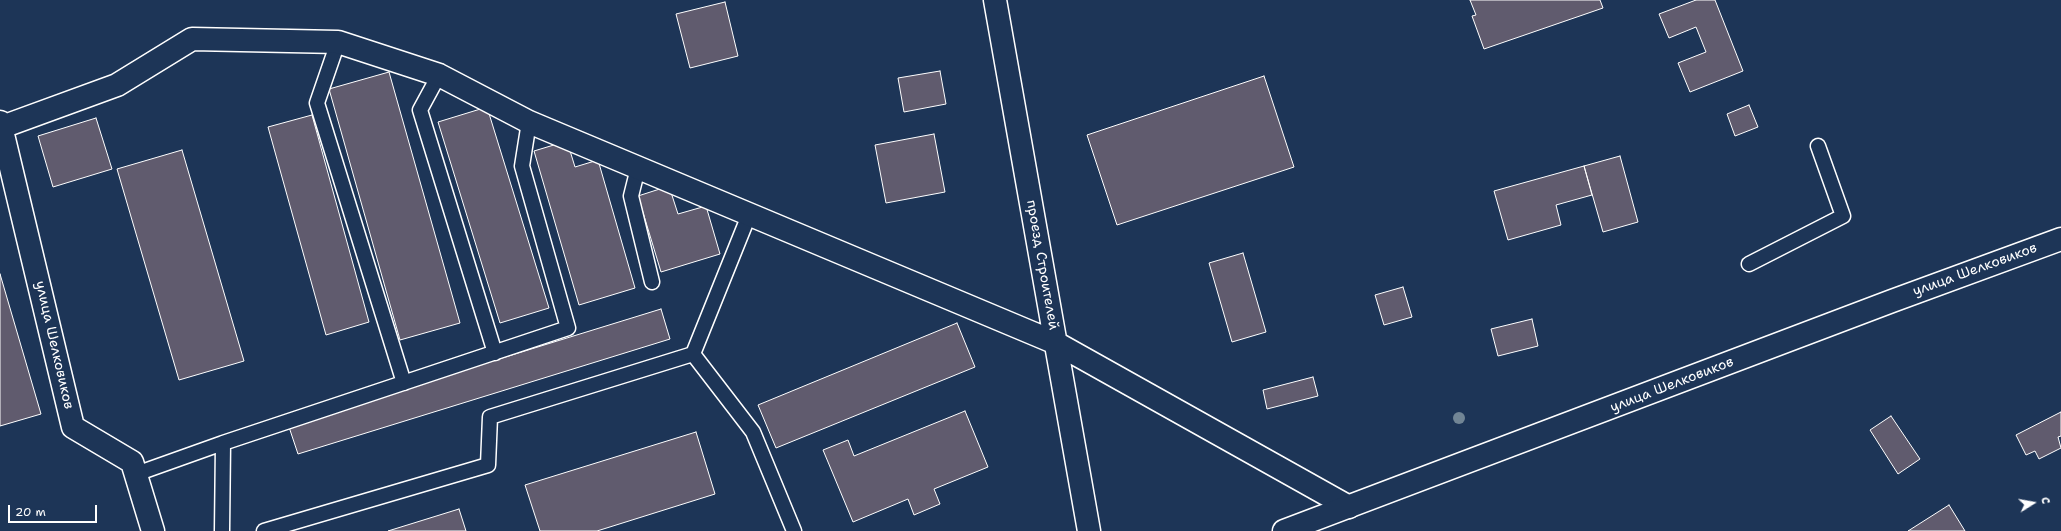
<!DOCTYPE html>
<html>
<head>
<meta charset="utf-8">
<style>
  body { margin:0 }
  #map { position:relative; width:2061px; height:531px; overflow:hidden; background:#1d3557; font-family:"Shantell Sans",sans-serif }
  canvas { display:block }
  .north { position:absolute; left:2013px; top:483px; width:40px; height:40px; -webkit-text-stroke:3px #1d3557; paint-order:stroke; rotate:79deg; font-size:11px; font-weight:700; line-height:16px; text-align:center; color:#fff }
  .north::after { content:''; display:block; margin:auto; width:14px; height:18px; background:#fff; clip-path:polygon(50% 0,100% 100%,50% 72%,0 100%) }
  .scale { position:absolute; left:8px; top:505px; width:89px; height:18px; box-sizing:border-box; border:2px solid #fff; border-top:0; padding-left:5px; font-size:12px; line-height:14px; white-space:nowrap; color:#fff; -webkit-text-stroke:3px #1d3557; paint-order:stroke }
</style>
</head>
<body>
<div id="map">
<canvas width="2061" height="531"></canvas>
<div class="north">С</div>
<div class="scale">20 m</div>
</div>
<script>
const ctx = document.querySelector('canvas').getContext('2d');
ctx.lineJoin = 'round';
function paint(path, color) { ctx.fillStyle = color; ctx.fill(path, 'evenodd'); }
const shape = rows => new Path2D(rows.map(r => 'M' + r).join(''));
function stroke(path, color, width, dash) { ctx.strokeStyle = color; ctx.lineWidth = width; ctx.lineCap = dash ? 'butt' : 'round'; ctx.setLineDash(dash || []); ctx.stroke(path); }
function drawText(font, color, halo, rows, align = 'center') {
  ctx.font = font + ' "Shantell Sans",sans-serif'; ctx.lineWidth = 3; ctx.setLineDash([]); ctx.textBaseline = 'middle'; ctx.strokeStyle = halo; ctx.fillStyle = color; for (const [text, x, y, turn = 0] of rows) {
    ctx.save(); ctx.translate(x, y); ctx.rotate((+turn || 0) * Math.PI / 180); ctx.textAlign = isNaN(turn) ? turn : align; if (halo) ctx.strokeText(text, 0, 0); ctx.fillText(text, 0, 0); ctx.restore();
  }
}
const building = shape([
  [1470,0,1600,0,1603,8,1484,49,1472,16,1476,15,1470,0],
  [1696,0,1715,0,1743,71,1690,92,1678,63,1706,52,1696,27,1669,38,1659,14,1696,0],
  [725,2,738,56,690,68,676,14,725,2],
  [940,71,946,104,904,112,898,78,940,71],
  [389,72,460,323,400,340,329,89,389,72],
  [1264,76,1294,167,1117,225,1087,135,1264,76],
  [1749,105,1758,127,1735,136,1727,114,1749,105],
  [487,107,549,308,500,323,438,122,487,107],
  [312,115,369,322,326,335,268,127,312,115],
  [96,118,112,169,53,187,38,136,96,118],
  [934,134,945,192,886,203,875,145,934,134],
  [567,141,575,167,598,160,635,288,579,305,534,151,567,141],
  [182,150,244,361,179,380,117,169,182,150],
  [1620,156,1638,222,1603,232,1584,166,1620,156],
  [1584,166,1592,195,1556,205,1561,225,1508,240,1494,191,1584,166],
  [669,186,678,214,706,206,720,254,661,272,638,196,669,186],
  [1243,253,1266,332,1232,342,1209,263,1243,253],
  [0,274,41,414,0,426,0,274],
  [1403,287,1412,317,1384,325,1375,295,1403,287],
  [661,309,670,339,298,454,288,424,661,309],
  [1532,319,1538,346,1498,356,1491,329,1532,319],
  [957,323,975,367,776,448,758,405,957,323],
  [1313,377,1318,396,1267,409,1263,390,1313,377],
  [965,411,988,467,934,489,940,504,914,515,908,499,853,522,823,450,848,440,854,456,965,411],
  [2061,412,2061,436,2058,437,2061,448,2039,459,2035,451,2026,455,2016,435,2061,412],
  [1891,416,1920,459,1898,474,1870,430,1891,416],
  [696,432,715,494,597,531,540,531,525,485,696,432],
  [1949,505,1965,531,1908,531,1949,505],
  [459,509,466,531,388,531,459,509]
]);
paint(building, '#605b6e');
stroke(building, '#fff', 1);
const service = shape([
  [338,42,317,103,404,383],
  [439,75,420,110,495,353],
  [638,168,631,196,652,282],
  [749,215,693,354,753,432,794,531],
  [1749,264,1843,216,1818,146],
  [136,474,223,443],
  [222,531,223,443,568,328,522,166,529,122],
  [264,531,488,465,490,417,693,354]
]);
const minor = shape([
  [995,0,1089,531],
  [0,122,73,427,132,462,153,531],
  [2,127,117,85,192,39,338,42,439,75,529,122,1056,343,1349,507]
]);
const tertiary = shape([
  [1284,531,1892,301,2061,239]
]);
stroke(service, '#fff', 17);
stroke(minor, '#fff', 25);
stroke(tertiary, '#fff', 25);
stroke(service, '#1d3557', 14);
stroke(minor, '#1d3557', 22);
stroke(tertiary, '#1d3557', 22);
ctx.fillStyle = '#718595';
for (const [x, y] of [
  [1459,418]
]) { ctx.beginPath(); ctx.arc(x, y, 6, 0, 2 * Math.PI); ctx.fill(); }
drawText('14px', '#fff', '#1d3557', [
  ["проезд Строителей",1042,265,80],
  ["улица Шелковиков",1975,270,-20],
  ["улица Шелковиков",54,345,77],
  ["улица Шелковиков",1672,385,-21]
]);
</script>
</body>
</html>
